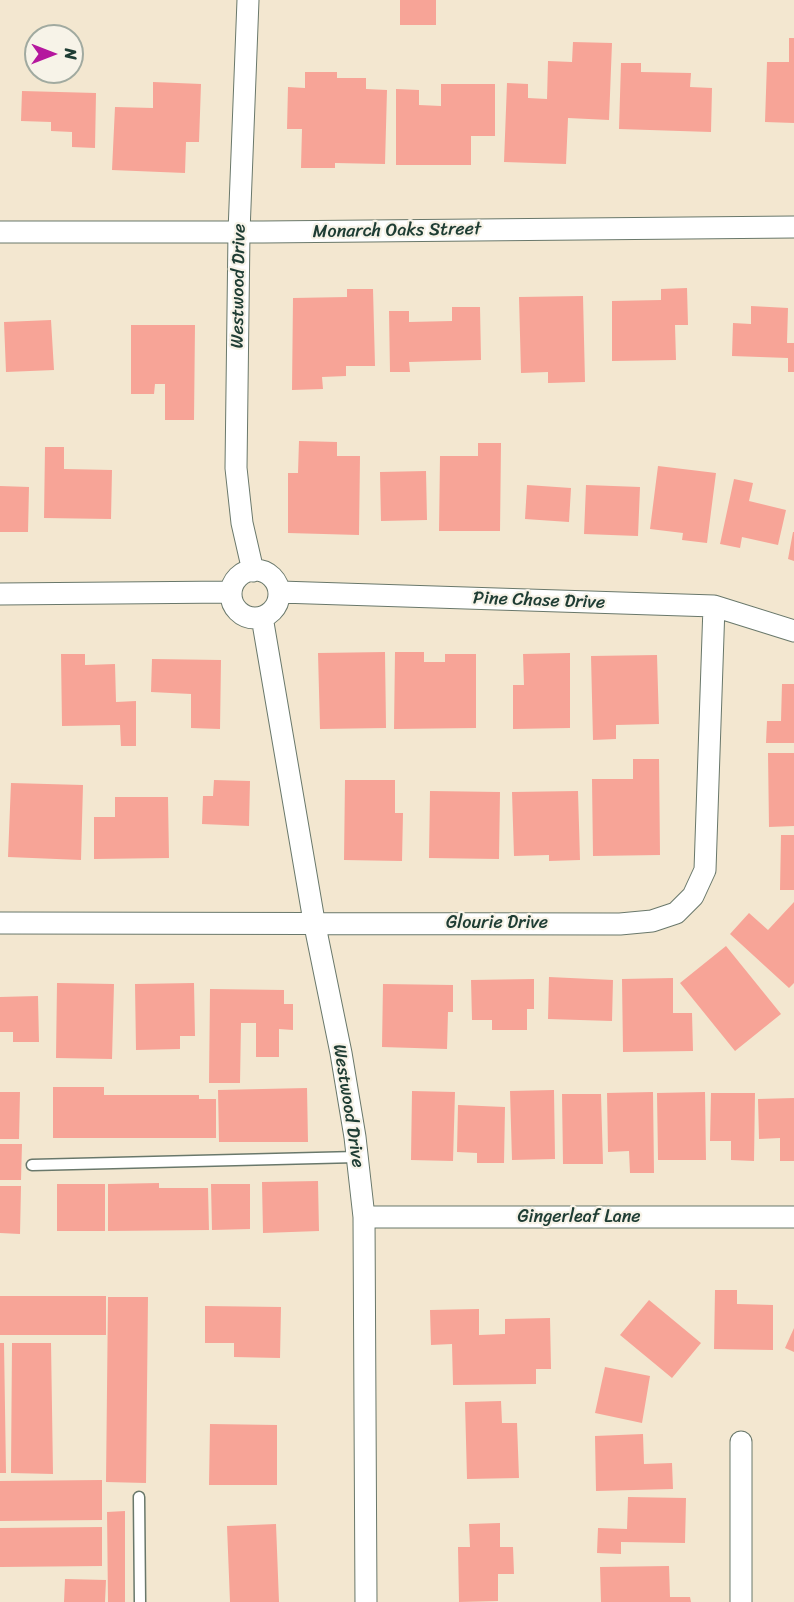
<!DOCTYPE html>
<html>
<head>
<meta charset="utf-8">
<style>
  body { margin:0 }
  #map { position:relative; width:794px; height:1602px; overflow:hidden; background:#f3e7d0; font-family:Sriracha,sans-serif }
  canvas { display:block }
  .north { position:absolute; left:24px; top:24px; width:60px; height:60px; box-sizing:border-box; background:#f7f3e8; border:2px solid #a1aaa0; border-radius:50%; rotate:90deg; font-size:16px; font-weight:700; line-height:24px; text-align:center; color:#1f3d34 }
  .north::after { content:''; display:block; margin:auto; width:21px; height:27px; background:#b5179e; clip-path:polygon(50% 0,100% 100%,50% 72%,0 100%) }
</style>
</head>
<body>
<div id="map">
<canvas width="794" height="1602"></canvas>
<div class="north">N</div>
</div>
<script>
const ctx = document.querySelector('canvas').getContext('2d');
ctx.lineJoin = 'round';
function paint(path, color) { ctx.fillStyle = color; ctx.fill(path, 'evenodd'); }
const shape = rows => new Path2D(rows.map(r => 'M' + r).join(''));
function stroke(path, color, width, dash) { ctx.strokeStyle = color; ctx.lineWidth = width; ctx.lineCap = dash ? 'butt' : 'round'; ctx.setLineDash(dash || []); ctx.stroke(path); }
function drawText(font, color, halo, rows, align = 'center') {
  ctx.font = font + ' Sriracha,sans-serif'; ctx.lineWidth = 4.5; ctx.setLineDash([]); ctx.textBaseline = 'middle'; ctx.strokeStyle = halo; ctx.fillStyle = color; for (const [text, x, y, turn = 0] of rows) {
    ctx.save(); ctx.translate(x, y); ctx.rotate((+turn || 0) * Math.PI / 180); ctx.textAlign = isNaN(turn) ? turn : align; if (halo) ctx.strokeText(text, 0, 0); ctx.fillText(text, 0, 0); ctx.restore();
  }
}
paint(shape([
  [400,0,436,0,436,25,400,25],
  [789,38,794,38,794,123,765,122,767,62,789,62],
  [573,42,612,43,609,120,568,118,566,164,504,162,507,83,528,84,528,98,547,99,548,61,572,62],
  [621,63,641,63,641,72,691,73,690,87,712,88,711,132,619,129],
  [305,72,337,72,337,78,366,78,366,89,387,90,385,164,335,163,335,168,301,168,302,129,287,129,288,87,305,88],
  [153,82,201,84,199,142,186,142,185,173,112,170,115,107,153,108],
  [441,84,495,84,495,136,471,136,471,165,396,165,396,89,419,90,419,105,441,106],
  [22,91,96,93,95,148,72,147,72,132,51,131,51,122,21,121],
  [687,288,688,325,675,325,676,360,612,361,612,301,661,300,661,289],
  [347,289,373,289,375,366,346,366,346,376,322,377,323,389,292,390,293,298,347,297],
  [583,296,585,382,548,383,548,372,521,373,519,297],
  [751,306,788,308,787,343,794,343,794,372,788,372,788,358,732,356,733,323,751,324],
  [452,307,480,307,481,360,409,362,410,372,390,372,389,311,409,311,409,322,452,321],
  [51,320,54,370,6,372,4,322],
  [131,325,195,325,194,420,165,420,165,384,155,384,154,394,131,394],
  [299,441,337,442,337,456,360,456,359,535,288,533,288,473,298,473],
  [478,443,501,443,500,531,439,531,440,456,478,456],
  [45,447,64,447,64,469,112,470,111,519,44,518],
  [658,466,716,473,707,543,682,540,683,533,650,529],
  [426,471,427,520,381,521,380,472],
  [734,479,753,483,749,501,786,510,778,545,742,537,740,548,720,544],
  [527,485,571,488,569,522,525,519],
  [586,485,640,487,638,536,584,534],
  [0,486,29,487,28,532,0,532],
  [793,532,794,532,794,561,788,559],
  [385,652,386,728,320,729,318,653],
  [395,652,424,652,424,662,445,662,445,654,476,654,476,728,394,729],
  [570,653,570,728,513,729,513,685,524,685,523,654],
  [61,654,85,654,85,665,115,664,116,702,136,701,136,746,121,746,120,725,62,726],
  [657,655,659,724,616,725,616,739,593,740,591,656],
  [152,659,221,660,220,729,191,728,191,694,151,692],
  [782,684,794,684,794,743,766,743,767,721,781,721],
  [768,753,794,753,794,826,769,827],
  [633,759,659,759,660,855,593,856,592,779,633,779],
  [214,780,250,781,249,826,202,824,203,796,213,796],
  [345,780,395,780,395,813,403,813,402,861,344,860],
  [11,783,83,785,81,860,8,857],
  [430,791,500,792,499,859,429,858],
  [578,791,580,860,549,861,549,855,514,856,512,792],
  [115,797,168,797,169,858,94,859,94,817,115,817],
  [781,835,794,835,794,890,780,890],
  [794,902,794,983,789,988,730,934,749,913,768,930],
  [726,946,781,1014,735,1051,680,983],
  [549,977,613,980,612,1021,548,1019],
  [673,978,673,1013,692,1013,693,1051,623,1052,622,979],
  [534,979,534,1009,527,1009,527,1030,492,1030,492,1020,472,1020,471,980],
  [57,983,114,984,112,1059,56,1058],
  [194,983,195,1036,180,1036,180,1049,136,1050,135,984],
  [383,984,453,985,453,1012,448,1012,447,1049,382,1047],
  [210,989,284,990,284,1004,293,1004,293,1030,279,1029,279,1057,256,1057,256,1023,241,1023,240,1083,209,1083],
  [38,996,39,1042,13,1042,13,1032,0,1032,0,997],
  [53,1087,104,1087,104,1095,199,1095,199,1099,216,1099,216,1138,53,1138],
  [307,1088,308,1142,219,1142,218,1090],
  [554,1090,555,1159,512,1160,510,1091],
  [412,1091,455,1092,453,1161,411,1160],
  [0,1092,20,1092,19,1139,0,1139],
  [653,1092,654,1173,630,1173,629,1151,608,1152,607,1093],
  [705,1092,706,1160,658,1160,657,1093],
  [711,1093,755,1093,754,1161,731,1160,731,1141,710,1141],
  [562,1094,601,1094,603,1164,563,1164],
  [794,1098,794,1161,780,1161,780,1138,759,1139,758,1099],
  [458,1105,505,1107,504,1163,477,1163,477,1153,457,1152],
  [0,1144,22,1144,21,1180,0,1180],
  [318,1181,319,1231,263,1233,262,1182],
  [159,1183,159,1188,208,1188,209,1230,108,1231,108,1184],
  [57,1184,105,1184,105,1231,57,1231],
  [211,1184,250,1184,250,1229,212,1230],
  [0,1186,21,1186,20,1234,0,1233],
  [715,1290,737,1290,737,1304,773,1305,773,1350,714,1349],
  [0,1296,106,1296,106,1335,0,1335],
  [108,1297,148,1297,146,1483,106,1482],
  [649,1300,701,1343,672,1378,620,1335],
  [205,1306,281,1307,280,1358,234,1357,234,1343,205,1343],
  [479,1309,479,1335,505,1334,505,1319,550,1318,551,1369,536,1369,536,1384,453,1385,452,1344,431,1345,430,1310],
  [794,1328,794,1352,785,1348],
  [0,1343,4,1343,6,1473,0,1473],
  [12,1343,51,1343,53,1474,11,1473],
  [605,1367,650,1376,642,1423,595,1413],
  [501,1401,502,1423,517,1423,519,1478,467,1479,465,1402],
  [210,1424,277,1425,277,1485,209,1485],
  [643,1434,644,1464,672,1463,673,1489,596,1491,595,1436],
  [102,1480,102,1520,0,1521,0,1481],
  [628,1497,686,1498,685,1543,621,1542,621,1554,597,1553,598,1528,627,1529],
  [125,1511,125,1602,108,1602,107,1512],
  [500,1523,500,1547,513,1547,514,1574,498,1574,498,1601,459,1602,458,1547,470,1547,469,1524],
  [276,1524,279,1602,230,1602,227,1526],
  [102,1527,102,1566,0,1567,0,1528],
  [669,1566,670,1597,690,1597,691,1602,601,1602,600,1567],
  [65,1579,106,1580,105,1602,64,1602]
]), '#f7a497');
const service = shape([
  [32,1165,357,1157],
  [139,1497,140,1602]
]);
const minor = shape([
  [248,0,239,232,236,468,242,523,253,571],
  [0,232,263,232,794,227],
  '231 594a24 24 0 1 1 48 0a24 24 0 1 1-48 0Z',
  [280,592,714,606,794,631],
  [0,594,231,592],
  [262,617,314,921,341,1053,355,1137,364,1217,366,1602],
  [0,923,620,924,652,921,676,913,693,896,705,870,714,606],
  [364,1217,794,1217],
  [741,1602,741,1442]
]);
stroke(service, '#69786b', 13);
stroke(minor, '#69786b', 23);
stroke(service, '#fff', 10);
stroke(minor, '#fff', 21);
drawText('18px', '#1f3d34', '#f7f3e8', [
  ["Monarch Oaks Street",397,231,-1],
  ["Westwood Drive",239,286,-89],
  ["Pine Chase Drive",539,601,2],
  ["Glourie Drive",497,923],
  ["Westwood Drive",348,1106,81],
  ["Gingerleaf Lane",579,1217]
]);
</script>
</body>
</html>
